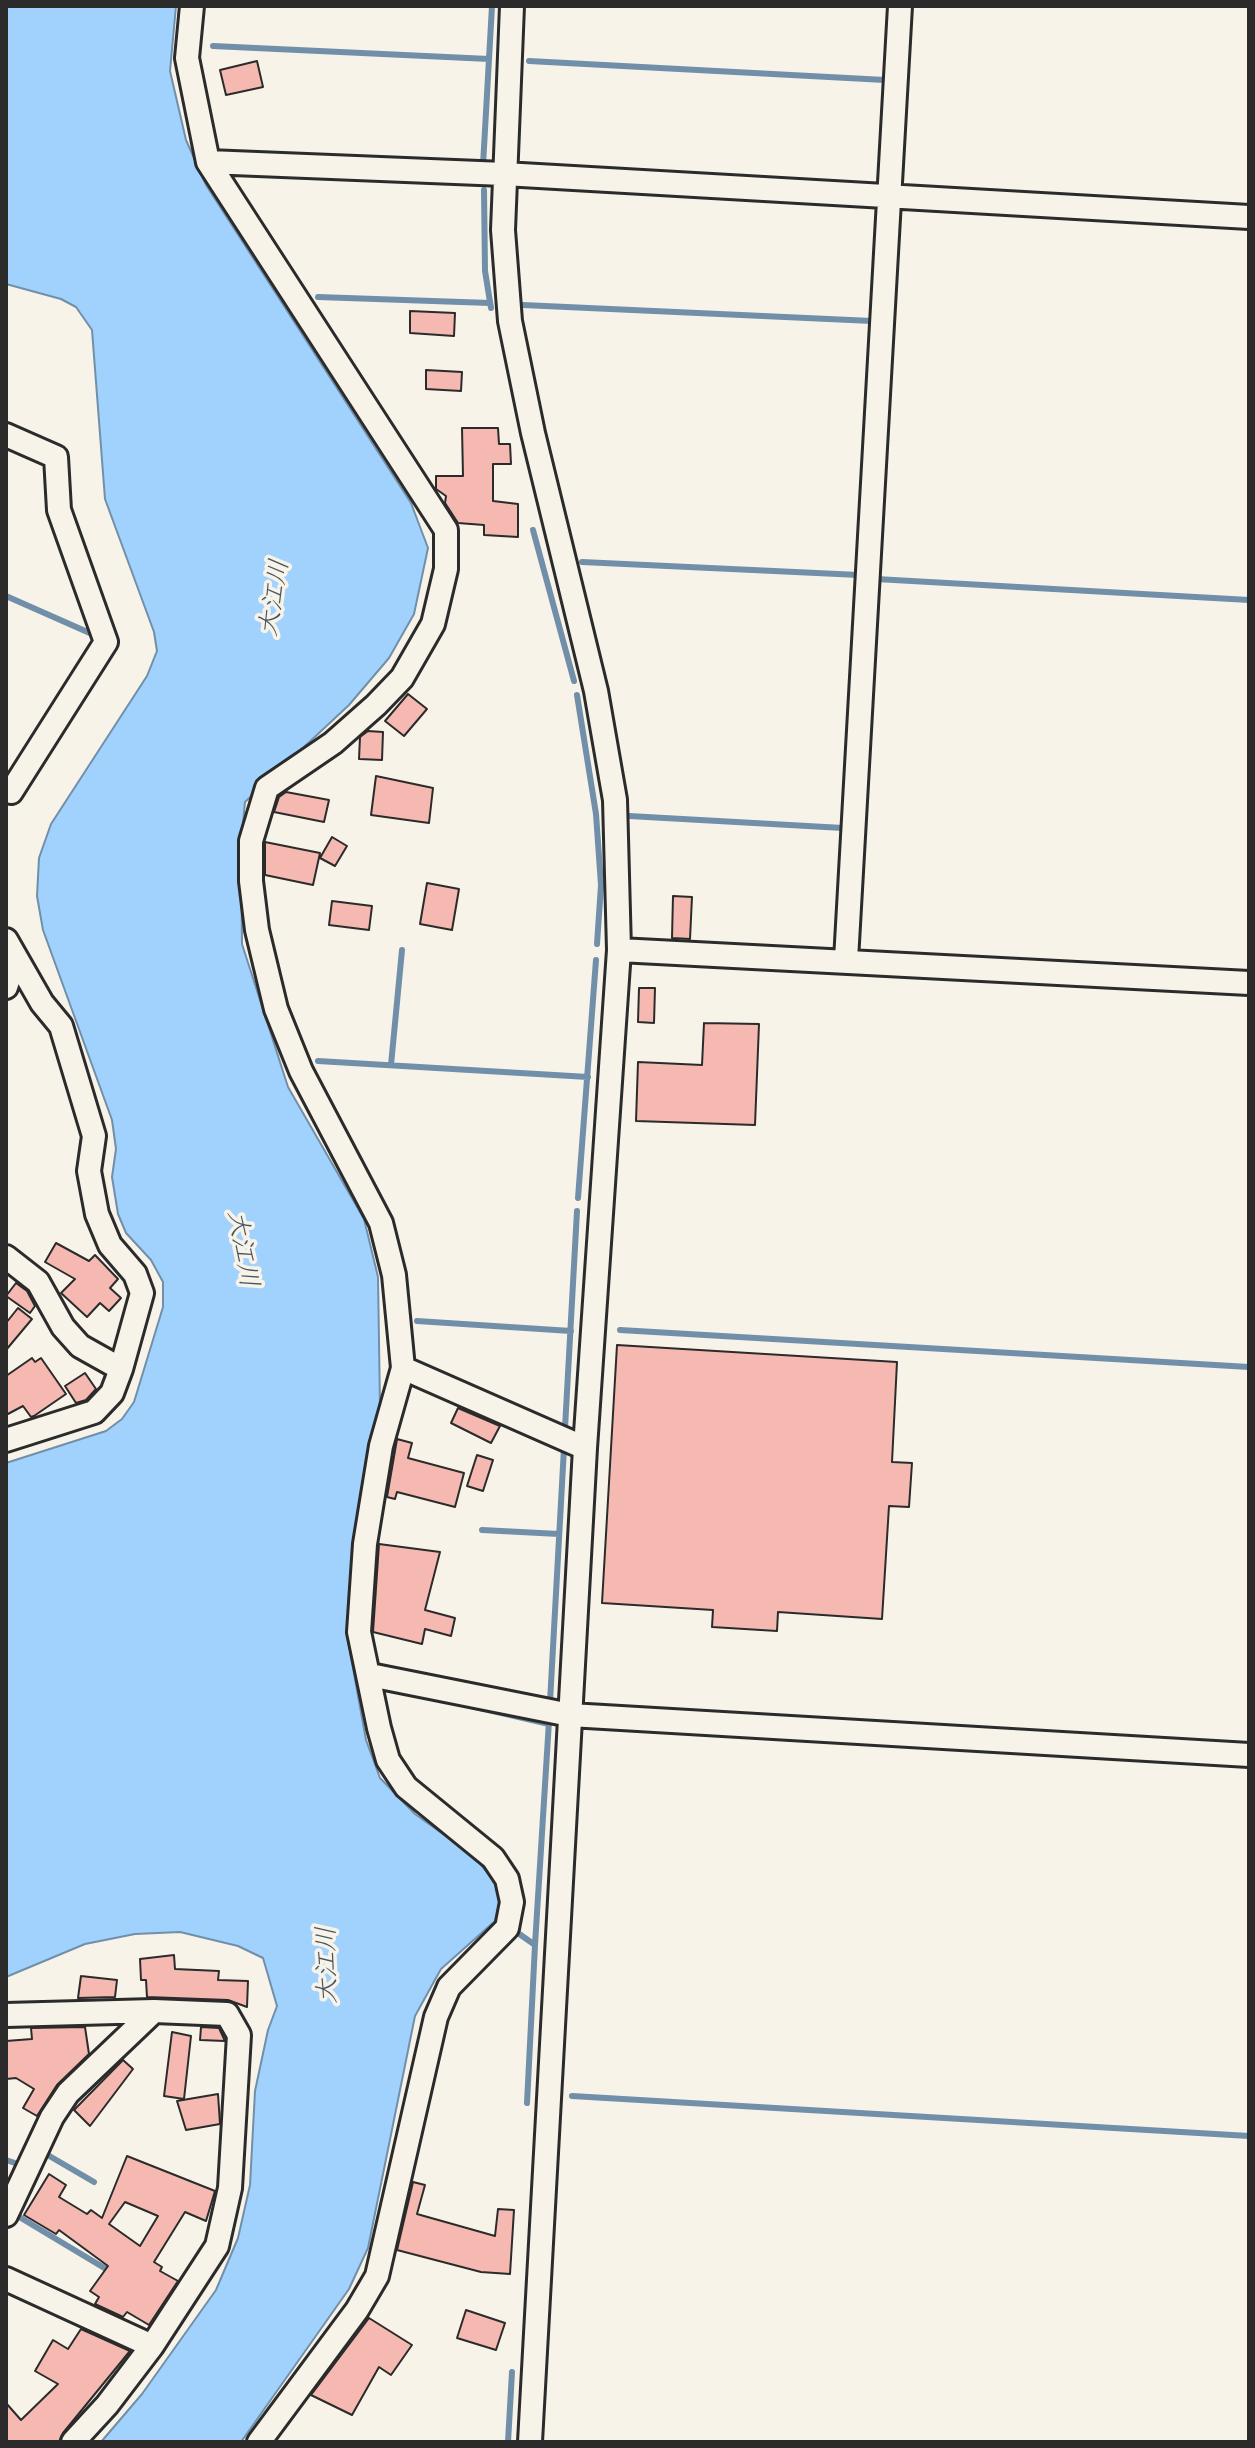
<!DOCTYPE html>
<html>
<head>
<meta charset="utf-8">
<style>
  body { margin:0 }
  #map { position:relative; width:1255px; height:2448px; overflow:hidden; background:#f7f3e8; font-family:Sriracha,sans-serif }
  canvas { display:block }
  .frame { position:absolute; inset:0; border:8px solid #2b2b2b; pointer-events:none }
</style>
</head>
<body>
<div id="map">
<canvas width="1255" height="2448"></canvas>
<div class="frame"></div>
</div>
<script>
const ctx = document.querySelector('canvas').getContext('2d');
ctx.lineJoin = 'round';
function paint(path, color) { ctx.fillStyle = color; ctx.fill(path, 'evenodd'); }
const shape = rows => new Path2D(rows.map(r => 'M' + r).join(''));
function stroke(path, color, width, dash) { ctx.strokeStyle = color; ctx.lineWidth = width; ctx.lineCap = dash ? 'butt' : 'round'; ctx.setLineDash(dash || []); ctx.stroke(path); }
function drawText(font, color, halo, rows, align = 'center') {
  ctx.font = font + ' Sriracha,"Klee One",sans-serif'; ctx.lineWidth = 7; ctx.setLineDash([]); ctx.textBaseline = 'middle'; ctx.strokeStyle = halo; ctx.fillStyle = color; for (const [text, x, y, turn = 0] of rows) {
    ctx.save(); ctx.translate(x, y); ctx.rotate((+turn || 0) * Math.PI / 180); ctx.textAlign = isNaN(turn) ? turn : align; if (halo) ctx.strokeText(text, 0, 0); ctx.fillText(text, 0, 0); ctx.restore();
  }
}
const water = shape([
  [6,6,176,6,170,71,186,140,206,185,411,503,428,548,414,614,389,658,349,705,245,802,241,846,242,944,288,1087,364,1219,378,1277,380,1406,352,1553,347,1635,366,1740,380,1778,415,1814,475,1857,503,1893,495,1921,441,1969,415,2016,368,2248,349,2289,241,2442,101,2442,142,2394,216,2290,238,2238,250,2185,255,2091,268,2030,277,2006,263,1958,238,1946,180,1932,135,1934,85,1944,6,1977,6,1463,106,1431,122,1419,134,1402,163,1307,163,1282,151,1260,126,1233,118,1214,112,1177,116,1149,112,1120,43,930,37,896,39,858,51,824,147,676,157,651,154,632,105,499,92,330,76,307,61,299,6,284,6,6]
]);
paint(water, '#a0d2fd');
stroke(water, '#718fa9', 2);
stroke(shape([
  [213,46,489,59],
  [529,61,885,80],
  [483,165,492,6],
  [484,190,485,271,491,308],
  [318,297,490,303],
  [523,305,872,321],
  [533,530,574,681],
  [582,562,859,575],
  [876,579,1249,600],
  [6,596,92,634],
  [577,695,596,814,601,885,597,944],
  [629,816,843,828],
  [318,1061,588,1077],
  [391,1065,402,950],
  [578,1198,596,960],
  [417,1321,571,1331],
  [620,1330,1249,1367],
  [565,1428,577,1211],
  [482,1530,559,1534],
  [550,1702,564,1448],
  [471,1706,549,1724],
  [515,1931,535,1945,527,2103],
  [535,1945,549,1721],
  [572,2096,1249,2136],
  [46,2154,94,2182],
  [6,2160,18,2164,15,2170],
  [32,2185,40,2168],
  [16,2215,111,2272],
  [508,2442,512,2372]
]), '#718fa9', 6);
const building = shape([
  [257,61,263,87,226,95,220,70,257,61],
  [410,311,455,313,454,336,410,333,410,311],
  [426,370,462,372,461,391,426,389,426,370],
  [462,428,498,428,499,444,510,444,511,464,493,464,493,501,518,504,518,537,484,535,484,525,458,523,445,503,446,496,436,489,436,476,463,476,462,428],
  [408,694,427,709,404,736,385,721,408,694],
  [368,731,383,732,382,760,359,759,360,737,368,731],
  [376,776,433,788,429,823,371,815,376,776],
  [286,792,329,800,324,822,274,812,279,797,286,792],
  [332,837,347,846,335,866,320,858,332,837],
  [265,842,320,853,313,885,265,875,265,842],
  [427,883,459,889,452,930,420,924,427,883],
  [673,896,692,897,690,939,672,938,673,896],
  [332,901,372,906,369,930,329,925,332,901],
  [639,988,655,988,654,1023,638,1022,639,988],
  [704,1023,759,1024,755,1125,636,1121,638,1062,702,1065,704,1023],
  [56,1243,89,1261,95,1255,118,1279,110,1288,121,1298,109,1311,100,1303,87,1317,61,1293,75,1279,45,1262,56,1243],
  [16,1283,27,1291,35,1306,30,1313,6,1296,16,1283],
  [18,1308,32,1319,6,1350,6,1323,18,1308],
  [617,1345,897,1362,892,1462,912,1463,909,1507,889,1506,882,1619,778,1612,777,1631,712,1627,713,1610,602,1603,617,1345],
  [32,1358,35,1362,41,1358,66,1394,34,1416,31,1417,23,1406,6,1415,6,1376,32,1358],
  [85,1373,96,1389,86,1400,76,1403,65,1386,85,1373],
  [458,1408,500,1426,491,1443,451,1423,458,1408],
  [397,1439,412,1443,408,1458,464,1473,455,1507,397,1492,395,1499,387,1497,397,1439],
  [477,1455,493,1460,483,1491,467,1486,477,1455],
  [379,1544,440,1552,425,1610,455,1618,451,1636,425,1629,422,1644,373,1632,379,1544],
  [174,1955,175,1969,219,1971,218,1980,248,1981,247,2007,228,2000,147,1997,146,1980,141,1980,140,1959,174,1955],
  [81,1976,117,1980,115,1997,78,1998,81,1976],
  [85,2027,89,2054,57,2085,37,2116,23,2108,34,2089,16,2078,6,2079,6,2041,32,2039,31,2028,85,2027],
  [201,2027,219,2028,225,2041,200,2040,201,2027],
  [172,2032,191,2036,184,2099,164,2096,172,2032],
  [123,2060,133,2069,90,2126,74,2110,123,2060],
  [218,2094,220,2124,186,2130,177,2101,218,2094],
  [127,2156,215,2191,206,2221,185,2212,154,2262,162,2267,160,2271,178,2281,149,2325,127,2312,123,2317,95,2304,99,2297,90,2291,108,2266,59,2230,56,2234,24,2215,49,2174,66,2185,59,2197,87,2214,91,2210,102,2218,127,2156],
  [125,2202,158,2216,140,2246,109,2224,125,2202],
  [413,2182,425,2185,417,2214,495,2236,498,2209,514,2210,510,2274,481,2272,397,2250,413,2182],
  [466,2310,505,2323,496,2350,457,2338,466,2310],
  [369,2318,412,2345,391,2375,379,2367,352,2415,311,2395,369,2318],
  [81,2329,130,2351,63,2433,59,2442,6,2442,6,2403,21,2420,58,2384,35,2371,53,2340,68,2349,81,2329]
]);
paint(building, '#f5b9b1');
stroke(building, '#2b2b2b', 2);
const minor = shape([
  [192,6,187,58,208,162,446,530,446,569,433,624,402,678,376,705,333,743,267,788,251,841,251,881,257,930,276,1009,301,1071,381,1223,394,1275,403,1368,381,1446,365,1544,359,1632,379,1728,388,1760,406,1787,493,1858,507,1879,512,1902,507,1928,449,1987,436,2017,377,2276,357,2310,259,2442],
  [512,6,503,230,510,321,533,433,596,691,615,800,619,950,585,1448,530,2442],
  [208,162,504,174,1249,217],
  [6,435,56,457,59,510,106,642,11,792],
  [6,940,42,1003,61,1026,94,1136,89,1171,97,1214,110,1245,135,1274,142,1293,121,1369],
  [619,950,1249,983],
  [846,960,900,6],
  [6,962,9,978,6,987],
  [6,1257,38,1282,63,1327,80,1346,121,1369,112,1393,94,1412,6,1440],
  [403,1368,585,1448],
  [370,1675,570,1715,1249,1755],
  [6,2015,154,2011,227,2014,239,2035,230,2188,217,2246,152,2346,107,2405,73,2442],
  [6,2215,52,2117,68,2093,154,2011],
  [6,2279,152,2346]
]);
stroke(minor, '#2b2b2b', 28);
stroke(minor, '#f7f3e8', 22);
drawText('italic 26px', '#485560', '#f7f3e8', [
  ["大江川",275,598,-81],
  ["大江川",242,1249,80],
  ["大江川",328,1965,-91]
]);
</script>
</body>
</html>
